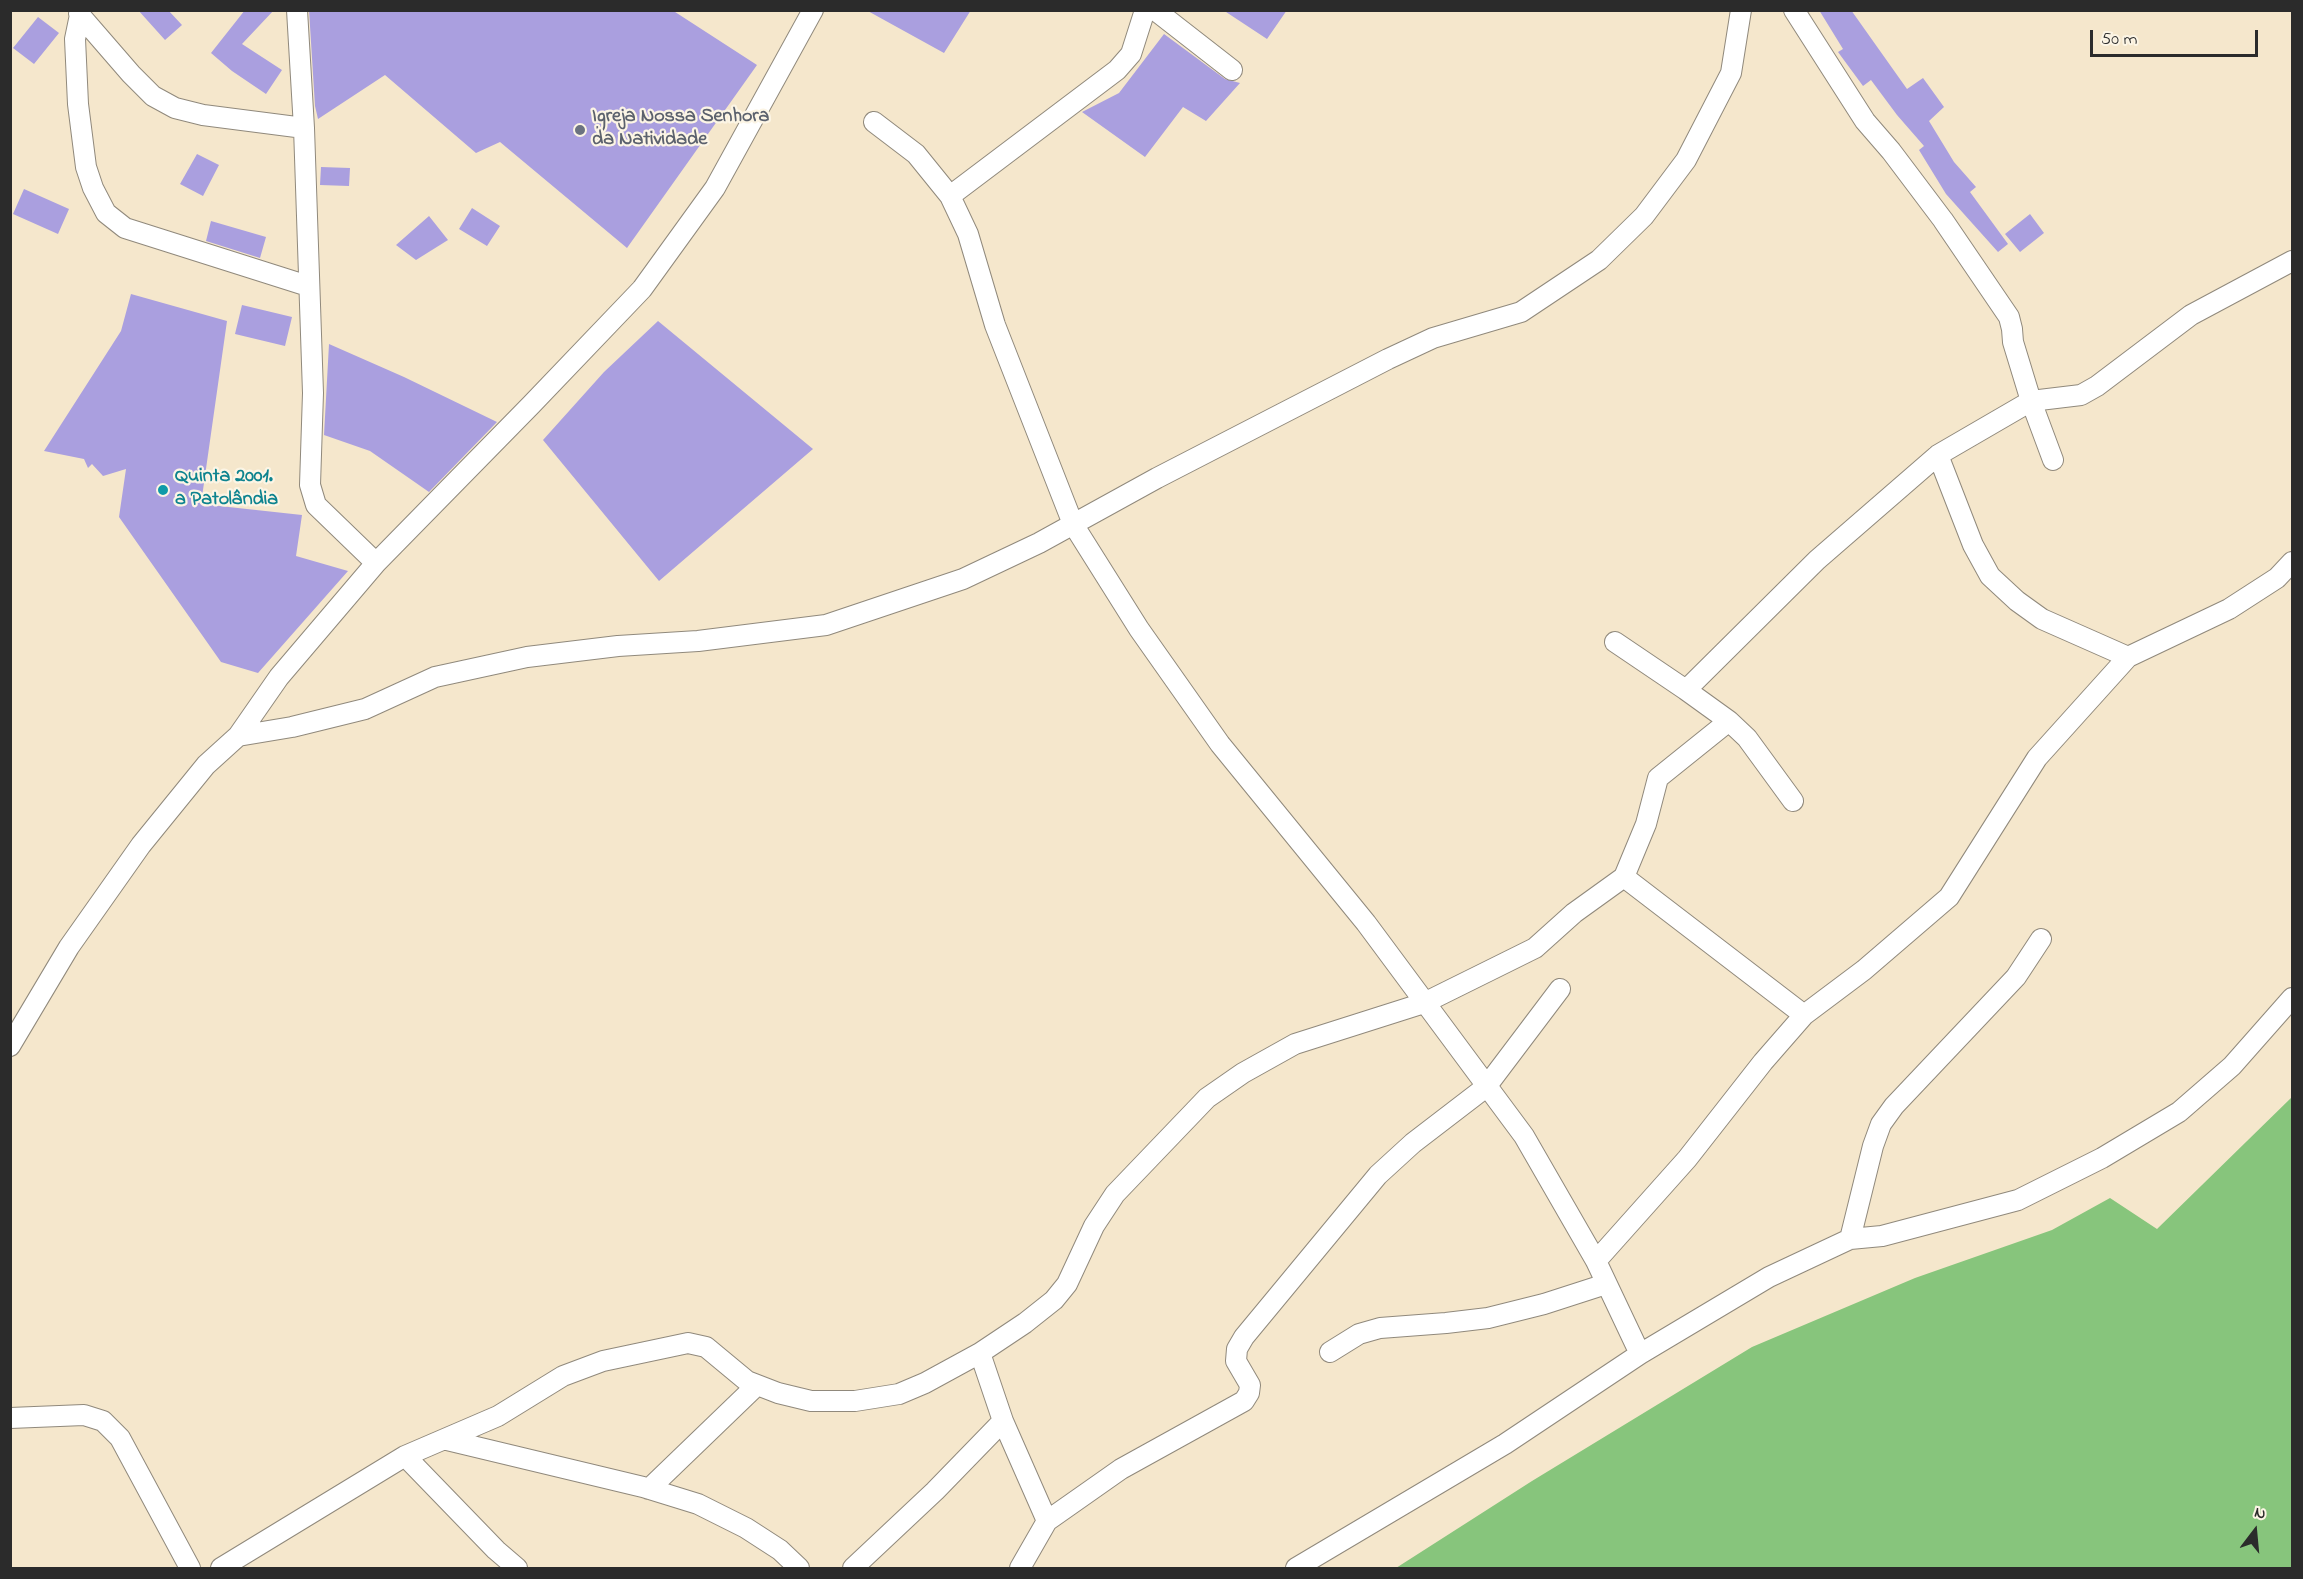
<!DOCTYPE html>
<html>
<head>
<meta charset="utf-8">
<style>
  body { margin:0 }
  #map { position:relative; width:2303px; height:1579px; overflow:hidden; background:#f5e7cc; font-family:"Indie Flower",sans-serif }
  canvas { display:block }
  .frame { position:absolute; inset:0; border:12px solid #2b2b2b; pointer-events:none }
  .north { position:absolute; left:2225px; top:1501px; width:60px; height:60px; -webkit-text-stroke:4px #fcf5e5; paint-order:stroke; rotate:16deg; font-size:16px; font-weight:700; line-height:24px; text-align:center; color:#2b2b2b }
  .north::after { content:''; display:block; margin:auto; width:21px; height:27px; background:#2b2b2b; clip-path:polygon(50% 0,100% 100%,50% 72%,0 100%) }
  .scale { position:absolute; left:2090px; top:30px; width:168px; height:27px; box-sizing:border-box; border:3px solid #2b2b2b; border-top:0; padding-left:8px; font-size:18px; line-height:21px; white-space:nowrap; color:#2b2b2b; -webkit-text-stroke:4px #fcf5e5; paint-order:stroke }
</style>
</head>
<body>
<div id="map">
<canvas width="2303" height="1579"></canvas>
<div class="frame"></div>
<div class="north">N</div>
<div class="scale">50 m</div>
</div>
<script>
const ctx = document.querySelector('canvas').getContext('2d');
ctx.lineJoin = 'round';
function paint(path, color) { ctx.fillStyle = color; ctx.fill(path, 'evenodd'); }
const shape = rows => new Path2D(rows.map(r => 'M' + r).join(''));
function stroke(path, color, width, dash) { ctx.strokeStyle = color; ctx.lineWidth = width; ctx.lineCap = dash ? 'butt' : 'round'; ctx.setLineDash(dash || []); ctx.stroke(path); }
function drawText(font, color, halo, rows, align = 'center') {
  ctx.font = font + ' "Indie Flower",sans-serif'; ctx.lineWidth = 4.5; ctx.setLineDash([]); ctx.textBaseline = 'middle'; ctx.strokeStyle = halo; ctx.fillStyle = color; for (const [text, x, y, turn = 0] of rows) {
    ctx.save(); ctx.translate(x, y); ctx.rotate((+turn || 0) * Math.PI / 180); ctx.textAlign = isNaN(turn) ? turn : align; if (halo) ctx.strokeText(text, 0, 0); ctx.fillText(text, 0, 0); ctx.restore();
  }
}
paint(shape([
  [2292,1097,2292,1568,1396,1568,1532,1481,1752,1347,1915,1278,2052,1230,2110,1198,2157,1229]
]), '#87c57c');
paint(shape([
  [138,10,168,10,182,25,165,40],
  [245,10,274,10,242,44,282,70,266,94,232,71,211,53],
  [309,10,672,10,757,65,627,248,500,142,476,153,385,75,318,119,315,106],
  [866,10,971,10,944,53],
  [1223,10,1287,10,1267,39],
  [1819,10,1851,10,1907,89,1923,78,1944,107,1929,121,1954,162,1976,187,1970,192,2008,244,1998,252,1946,194,1919,150,1924,146,1897,115,1871,80,1863,86,1838,52,1843,49],
  [38,17,59,33,34,64,13,48],
  [1164,34,1225,79,1240,83,1206,121,1183,107,1145,157,1082,112,1119,93],
  [197,154,219,165,203,196,180,184],
  [321,167,350,168,349,186,320,185],
  [24,189,69,209,58,234,13,214],
  [472,208,500,226,487,246,459,229],
  [2030,214,2044,233,2020,252,2005,234],
  [429,216,448,240,416,260,396,245],
  [211,221,266,237,260,258,206,241],
  [131,294,227,321,201,504,302,515,296,556,348,571,258,673,221,662,119,517,126,469,103,476,92,464,88,468,84,459,44,451,121,331],
  [242,305,292,317,285,346,235,334],
  [658,321,813,449,659,581,543,440,604,372],
  [329,344,404,377,497,422,429,492,370,451,324,435]
]), '#aa9fdf');
const minor = shape([
  [81,10,75,39,78,104,86,167,93,188,106,213,125,228,308,286],
  [297,10,304,128,313,393,310,485,316,505,376,563],
  [1155,10,1232,70],
  [1794,10,1865,121,1891,151,1943,220,2009,317,2012,329,2013,342,2031,401,2053,460],
  [79,14,131,74,153,96,175,108,203,115,304,128],
  [874,122,916,154,950,196,968,234,995,325,1073,524,1139,629,1220,744,1366,923,1524,1136,1596,1261,1640,1354],
  [950,196,1117,70,1131,54,1145,10],
  [1938,455,1973,545,1990,576,2017,601,2042,619,2128,657],
  [1615,642,1686,690],
  [238,736,292,727,365,709,435,677,527,657,618,646,698,641,826,625,963,579,1039,543,1157,478,1388,359,1433,338,1521,312,1599,260,1644,216,1686,160,1731,73,1741,10],
  [1793,801,1747,738,1729,721,1686,690,1817,560,1938,455,2031,401,2081,395,2097,386,2191,315,2292,261],
  [1624,877,1804,1015],
  [10,1046,69,947,141,845,206,765,238,736,279,677,376,563,531,405,642,289,715,188,813,10],
  [1850,1239,1873,1146,1881,1124,1894,1106,2016,977,2041,939],
  [1596,1261,1687,1159,1763,1062,1804,1015,1864,970,1949,897,2037,758,2128,657,2229,609,2277,578,2292,562],
  [1330,1352,1359,1334,1380,1328,1446,1323,1488,1318,1544,1304,1606,1284],
  [980,1353,1003,1421,1047,1521],
  [10,1418,84,1415,103,1421,120,1438,190,1568],
  [447,1440,643,1487,698,1504,746,1528,780,1550,799,1568],
  [405,1456,496,1550,517,1568],
  [649,1489,757,1385],
  [221,1568,405,1456,498,1416,563,1376,603,1361,688,1343,706,1347,747,1381,778,1393,811,1401,855,1401,899,1394,925,1383,980,1353,1025,1323,1054,1300,1067,1284,1094,1226,1115,1194,1207,1098,1243,1073,1295,1044,1424,1003,1535,948,1574,913,1624,877,1646,824,1658,778,1729,721],
  [853,1568,935,1491,1003,1421],
  [1020,1568,1047,1521,1121,1469,1244,1401,1249,1393,1250,1385,1236,1361,1237,1349,1244,1337,1378,1175,1413,1143,1486,1087,1560,989],
  [1296,1568,1505,1444,1640,1354,1769,1277,1850,1239,1882,1236,2018,1200,2102,1158,2179,1112,2232,1066,2292,998]
]);
stroke(minor, '#90897c', 22);
stroke(minor, '#fff', 20);
for (const [x, y, r, color] of [
  [580,130,6,"#6b7280"],
  [163,490,6,"#0f9aa8"]
]) { const dot = new Path2D(); dot.arc(x, y, r, 0, 2 * Math.PI); ctx.fillStyle = color; ctx.fill(dot); stroke(dot, '#fcf5e5', 2); }
drawText('bold 20px', '#5b616d', '#fcf5e5', [
  ["Igreja Nossa Senhora",592,118],
  ["da Natividade",592,141]
], 'left');
drawText('bold 20px', '#0d838f', '#fcf5e5', [
  ["Quinta 2001.",175,478],
  ["a Patolândia",175,501]
], 'left');
</script>
</body>
</html>
